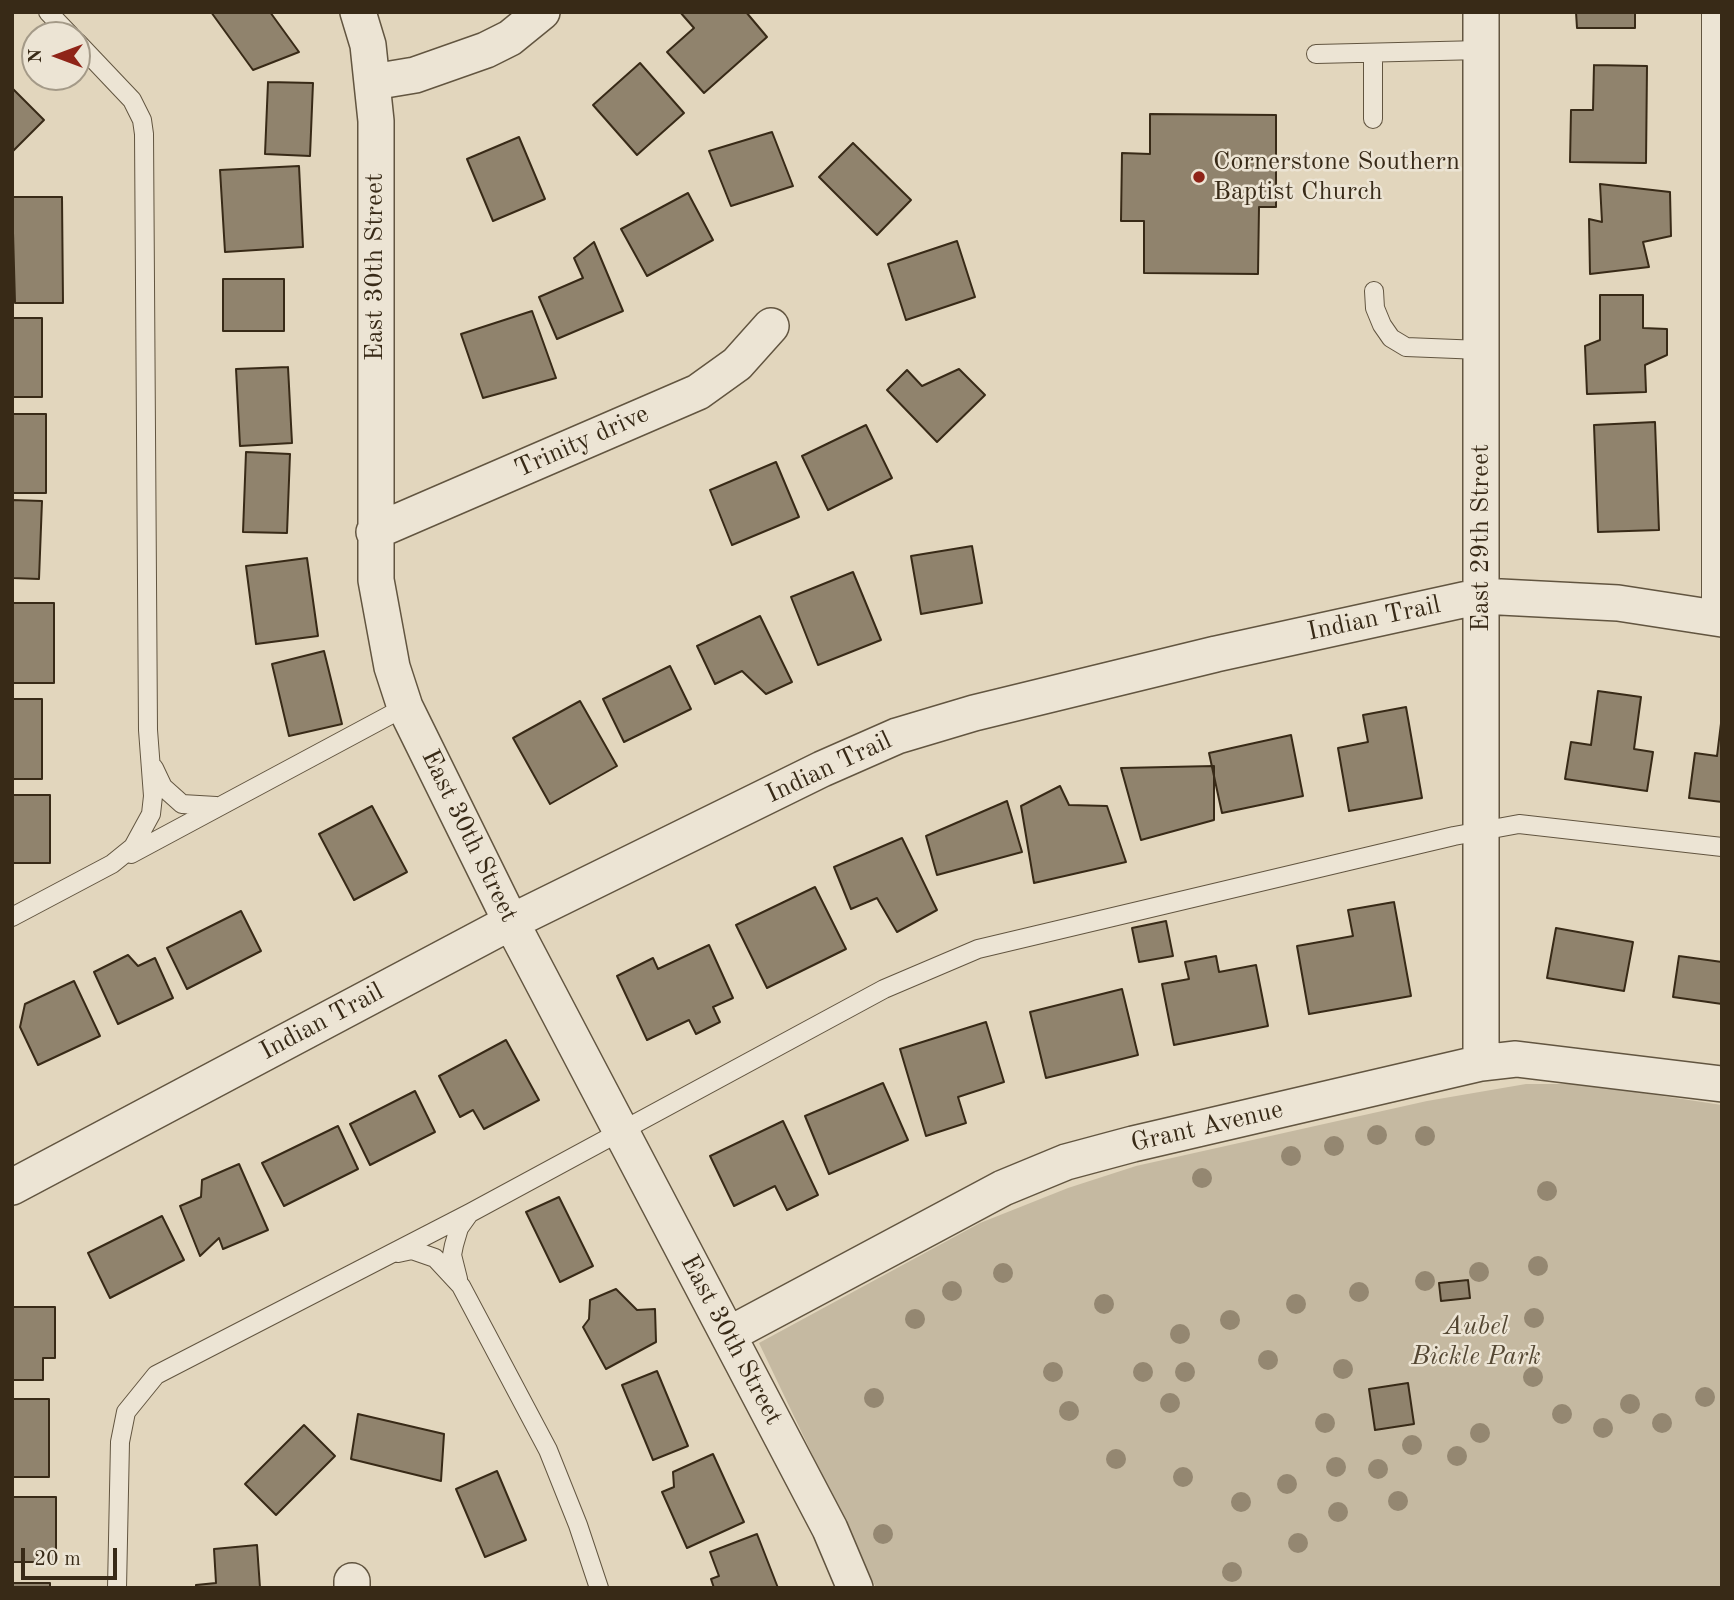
<!DOCTYPE html>
<html>
<head>
<meta charset="utf-8">
<style>
  body { margin:0 }
  #map { position:relative; width:1734px; height:1600px; overflow:hidden; background:#e2d6bd; font-family:"Old Standard TT",serif }
  canvas { display:block }
  .frame { position:absolute; inset:0; border:14px solid #382a17; pointer-events:none }
  .north { position:absolute; left:21px; top:21px; width:70px; height:70px; box-sizing:border-box; background:#ece4d4; border:2px solid #a49a88; border-radius:50%; rotate:270deg; font-size:19px; font-weight:700; line-height:28px; text-align:center; color:#382a17 }
  .north::after { content:''; display:block; margin:auto; width:24px; height:32px; background:#8f2418; clip-path:polygon(50% 0,100% 100%,50% 72%,0 100%) }
  .scale { position:absolute; left:21px; top:1548px; width:96px; height:32px; box-sizing:border-box; border:4px solid #382a17; border-top:0; padding-left:9px; font-size:21px; line-height:24px; white-space:nowrap; color:#382a17; -webkit-text-stroke:5px #ece4d4; paint-order:stroke }
</style>
</head>
<body>
<div id="map">
<canvas width="1734" height="1600"></canvas>
<div class="frame"></div>
<div class="north">N</div>
<div class="scale">20 m</div>
</div>
<script>
const ctx = document.querySelector('canvas').getContext('2d');
ctx.lineJoin = 'round';
function paint(path, color) { ctx.fillStyle = color; ctx.fill(path, 'evenodd'); }
const shape = rows => new Path2D(rows.map(r => 'M' + r).join(''));
function stroke(path, color, width, dash) { ctx.strokeStyle = color; ctx.lineWidth = width; ctx.lineCap = dash ? 'butt' : 'round'; ctx.setLineDash(dash || []); ctx.stroke(path); }
function drawText(font, color, halo, rows, align = 'center') {
  ctx.font = font + ' "Old Standard TT",serif'; ctx.lineWidth = 5; ctx.setLineDash([]); ctx.textBaseline = 'middle'; ctx.strokeStyle = halo; ctx.fillStyle = color; for (const [text, x, y, turn = 0] of rows) {
    ctx.save(); ctx.translate(x, y); ctx.rotate((+turn || 0) * Math.PI / 180); ctx.textAlign = isNaN(turn) ? turn : align; if (halo) ctx.strokeText(text, 0, 0); ctx.fillText(text, 0, 0); ctx.restore();
  }
}
paint(shape([
  [1526,1084,1583,1084,1722,1105,1722,1588,876,1588,759,1343,980,1223,1068,1188,1136,1166,1427,1101]
]), '#c5b9a1');
const building = shape([
  [211,12,270,12,299,52,253,70,211,12],
  [680,12,746,12,767,37,704,93,667,52,694,28,680,12],
  [1576,12,1635,12,1635,28,1577,28,1576,12],
  [640,63,684,113,637,155,593,105,640,63],
  [1594,65,1647,66,1646,163,1570,162,1571,110,1593,110,1594,65],
  [268,82,313,83,310,156,265,154,268,82],
  [12,88,44,120,13,151,12,150,12,88],
  [1150,114,1276,115,1276,207,1259,207,1258,274,1144,273,1144,221,1121,221,1122,153,1150,154,1150,114],
  [772,132,793,186,731,206,709,151,772,132],
  [519,137,545,199,493,221,467,159,519,137],
  [853,143,911,200,877,235,819,177,853,143],
  [299,166,303,247,225,252,220,170,299,166],
  [1600,184,1670,192,1671,236,1643,242,1649,267,1590,274,1589,219,1602,222,1600,184],
  [688,193,713,240,647,276,621,229,688,193],
  [12,197,62,197,63,303,15,303,12,197],
  [957,241,975,297,906,320,888,264,957,241],
  [594,242,623,311,557,339,539,297,583,278,574,258,594,242],
  [223,279,284,279,284,331,223,331,223,279],
  [1600,295,1643,295,1643,328,1667,329,1667,355,1645,365,1646,392,1587,394,1585,346,1600,340,1600,295],
  [532,311,556,378,483,398,461,334,532,311],
  [12,318,42,318,42,397,12,397,12,318],
  [288,367,292,443,240,446,236,369,288,367],
  [959,369,985,395,937,442,887,390,907,370,922,386,959,369],
  [12,414,46,414,46,493,12,493,12,414],
  [1655,422,1659,530,1598,532,1594,425,1655,422],
  [866,425,892,478,828,510,802,456,866,425],
  [246,452,290,454,287,533,243,532,246,452],
  [776,462,799,517,732,545,710,490,776,462],
  [12,500,42,501,39,579,12,578,12,500],
  [972,546,982,603,921,614,911,556,972,546],
  [307,558,318,636,256,644,246,566,307,558],
  [853,572,881,640,818,665,791,597,853,572],
  [12,603,54,603,54,683,12,683,12,603],
  [760,616,792,682,766,694,742,671,715,684,697,646,760,616],
  [324,651,342,724,289,736,272,664,324,651],
  [670,666,691,709,624,742,603,699,670,666],
  [1598,691,1641,697,1634,749,1653,752,1647,791,1565,779,1571,742,1591,745,1598,691],
  [12,699,42,699,42,779,12,779,12,699],
  [580,701,617,766,550,804,513,738,580,701],
  [1406,707,1422,798,1349,811,1338,748,1368,742,1363,715,1406,707],
  [1722,715,1722,802,1689,798,1695,753,1717,756,1722,715],
  [1291,735,1303,796,1222,813,1209,753,1291,735],
  [1214,766,1214,820,1141,840,1121,768,1214,766],
  [1060,786,1069,805,1107,806,1126,862,1034,883,1021,806,1060,786],
  [12,795,50,795,50,863,12,863,12,795],
  [1007,801,1022,852,937,875,926,836,1007,801],
  [372,806,407,872,354,900,319,834,372,806],
  [902,838,937,910,897,932,877,898,851,909,834,867,902,838],
  [815,887,846,949,767,988,736,925,815,887],
  [1394,902,1411,996,1309,1014,1297,946,1353,936,1348,910,1394,902],
  [241,911,261,951,187,989,167,948,241,911],
  [1166,921,1173,956,1139,962,1132,928,1166,921],
  [1556,928,1633,942,1624,991,1547,978,1556,928],
  [709,945,733,998,713,1007,720,1022,696,1034,689,1020,647,1040,617,976,653,958,658,969,709,945],
  [128,955,138,966,155,958,173,998,118,1024,94,972,128,955],
  [1216,956,1219,972,1256,965,1268,1026,1174,1045,1162,984,1189,979,1185,962,1216,956],
  [1679,956,1722,962,1722,1004,1673,997,1679,956],
  [74,981,100,1036,38,1065,20,1027,25,1004,74,981],
  [1122,989,1138,1055,1046,1078,1030,1012,1122,989],
  [986,1022,1004,1082,958,1097,966,1123,926,1136,900,1049,986,1022],
  [506,1040,539,1100,484,1129,473,1110,460,1117,439,1076,506,1040],
  [883,1083,908,1140,829,1174,805,1116,883,1083],
  [415,1091,435,1132,370,1165,350,1124,415,1091],
  [783,1121,818,1195,787,1210,775,1186,734,1206,710,1156,783,1121],
  [338,1126,358,1169,284,1206,262,1163,338,1126],
  [239,1164,268,1230,223,1249,219,1238,200,1256,180,1206,201,1197,202,1180,239,1164],
  [559,1197,593,1266,560,1282,526,1212,559,1197],
  [162,1216,184,1260,110,1298,88,1253,162,1216],
  [1468,1280,1470,1298,1441,1301,1439,1283,1468,1280],
  [616,1289,637,1310,655,1309,656,1342,606,1369,583,1327,589,1319,590,1300,616,1289],
  [12,1307,55,1307,55,1358,43,1358,43,1380,12,1380,12,1307],
  [657,1371,688,1446,653,1460,622,1385,657,1371],
  [1408,1383,1414,1424,1375,1430,1369,1389,1408,1383],
  [12,1399,49,1399,49,1477,12,1477,12,1399],
  [358,1414,444,1434,441,1481,351,1459,358,1414],
  [304,1425,335,1456,276,1515,245,1484,304,1425],
  [713,1454,744,1522,687,1548,662,1492,674,1487,673,1472,713,1454],
  [497,1471,526,1540,485,1557,456,1489,497,1471],
  [12,1497,56,1497,56,1562,12,1562,12,1497],
  [757,1534,778,1588,714,1588,711,1579,719,1576,710,1552,757,1534],
  [257,1545,260,1588,196,1588,196,1585,216,1583,214,1549,257,1545],
  [12,1583,50,1583,50,1588,12,1588,12,1583]
]);
paint(building, '#90836d');
stroke(building, '#382a17', 2);
const service = shape([
  [48,12,70,35],
  [1373,53,1373,119],
  [1316,54,1481,50],
  [1374,291,1375,308,1382,325,1391,338,1406,347,1481,350],
  [1711,618,1711,12],
  [154,768,163,787,182,804,216,806],
  [131,854,405,707],
  [12,917,112,864,133,847,151,814,153,796,148,730,144,134,142,120,132,100,77,42],
  [398,1253,412,1250,435,1258,461,1286,548,1450,578,1525,599,1588],
  [458,1279,452,1255,454,1245,459,1228,469,1214],
  [117,1588,120,1442,126,1412,156,1375,470,1213,884,989,978,949,1454,836,1519,824,1722,847]
]);
const minor = shape([
  [358,12,368,45,376,121,376,580,392,667,405,707,511,922,830,1529,855,1588],
  [1481,12,1481,1063],
  [373,82,415,75,486,50,510,38,542,12],
  [374,532,698,392,737,364,771,326],
  [12,1187,511,922,822,769,897,736,974,713,1216,654,1481,596,1618,603,1722,619],
  [728,1335,1003,1188,1066,1162,1133,1144,1481,1063,1516,1059,1722,1084],
  [352,1588,352,1581]
]);
stroke(service, '#625540', 20);
stroke(minor, '#625540', 38);
stroke(service, '#ece4d4', 18);
stroke(minor, '#ece4d4', 35);
ctx.fillStyle = '#948771';
for (const [x, y] of [
  [1377,1135],
  [1425,1136],
  [1334,1146],
  [1291,1156],
  [1202,1178],
  [1547,1191],
  [1538,1266],
  [1479,1272],
  [1003,1273],
  [1425,1281],
  [952,1291],
  [1359,1292],
  [1104,1304],
  [1296,1304],
  [1534,1318],
  [915,1319],
  [1230,1320],
  [1180,1334],
  [1268,1360],
  [1343,1369],
  [1053,1372],
  [1143,1372],
  [1185,1372],
  [1533,1377],
  [1705,1397],
  [874,1398],
  [1170,1403],
  [1630,1404],
  [1069,1411],
  [1562,1414],
  [1325,1423],
  [1662,1423],
  [1603,1428],
  [1480,1433],
  [1412,1445],
  [1457,1456],
  [1116,1459],
  [1336,1467],
  [1378,1469],
  [1183,1477],
  [1287,1484],
  [1398,1501],
  [1241,1502],
  [1338,1512],
  [883,1534],
  [1298,1543],
  [1232,1572]
]) { ctx.beginPath(); ctx.arc(x, y, 10, 0, 2 * Math.PI); ctx.fill(); }
for (const [x, y, r, color] of [
  [1199,177,7,"#8f2418"]
]) { const dot = new Path2D(); dot.arc(x, y, r, 0, 2 * Math.PI); ctx.fillStyle = color; ctx.fill(dot); stroke(dot, '#ece4d4', 2.5); }
drawText('26px', '#382a17', '#ece4d4', [
  ["Cornerstone Southern",1213,162],
  ["Baptist Church",1213,192]
], 'left');
drawText('26px', '#382a17', '#ece4d4', [
  ["East 30th Street",375,267,-90],
  ["Trinity drive",582,442,-24],
  ["East 29th Street",1481,538,-90],
  ["Indian Trail",1374,619,-12],
  ["Indian Trail",829,768,-25],
  ["East 30th Street",469,836,64],
  ["Indian Trail",322,1022,-28],
  ["Grant Avenue",1207,1127,-13],
  ["East 30th Street",731,1340,62]
]);
drawText('italic 26px', '#544733', '#ece4d4', [
  ["Aubel",1476,1327],
  ["Bickle Park",1476,1357]
]);
</script>
</body>
</html>
